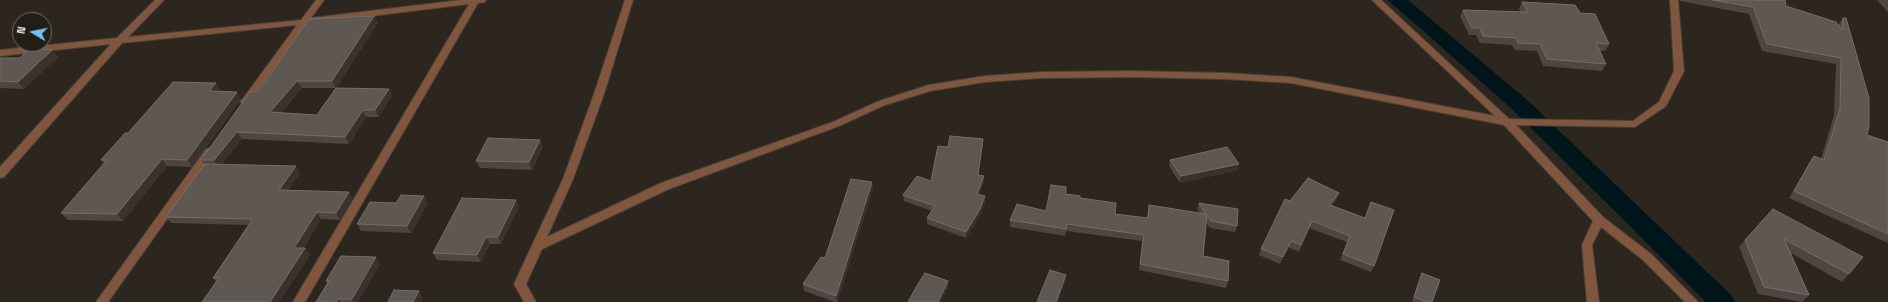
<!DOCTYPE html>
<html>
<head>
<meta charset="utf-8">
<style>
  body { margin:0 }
  #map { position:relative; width:1888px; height:302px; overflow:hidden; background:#2c261e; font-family:"Space Grotesk",sans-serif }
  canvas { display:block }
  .north { position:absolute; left:12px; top:12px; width:40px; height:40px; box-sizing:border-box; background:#221d15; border:1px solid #726e67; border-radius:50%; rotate:280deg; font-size:11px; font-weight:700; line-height:16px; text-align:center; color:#eae7e1 }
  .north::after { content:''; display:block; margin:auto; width:14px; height:18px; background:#71c1f4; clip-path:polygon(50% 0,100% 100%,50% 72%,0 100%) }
</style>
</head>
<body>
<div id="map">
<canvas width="1888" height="302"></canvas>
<div class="north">N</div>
</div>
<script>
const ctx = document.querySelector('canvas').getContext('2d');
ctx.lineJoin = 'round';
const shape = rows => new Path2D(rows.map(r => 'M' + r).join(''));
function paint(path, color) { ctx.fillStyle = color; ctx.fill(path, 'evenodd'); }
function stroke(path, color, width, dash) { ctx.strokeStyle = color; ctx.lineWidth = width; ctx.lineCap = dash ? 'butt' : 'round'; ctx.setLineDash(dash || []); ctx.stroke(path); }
paint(shape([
  [1388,0,1408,0,1526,99,1731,295,1735,302,1706,302,1512,109,1388,0]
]), '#00151a');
const minor = shape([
  [155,0,164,0,128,37,301,20,316,0,324,0,311,18,461,0,486,0,485,2,478,3,305,302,293,302,469,4,307,24,248,104,245,105,240,102,242,100,297,25,122,43,4,177,0,178,0,167,111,44,0,56,0,50,117,38,155,0],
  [625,0,633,0,604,94,573,179,547,237,661,183,833,122,879,101,929,85,985,76,1042,72,1132,71,1225,73,1291,77,1495,116,1372,0,1381,0,1509,119,1633,121,1659,102,1674,71,1670,0,1678,0,1684,71,1666,106,1635,127,1516,125,1603,217,1651,254,1698,302,1685,302,1643,260,1601,227,1592,245,1599,302,1587,302,1582,245,1593,221,1504,125,1291,83,1225,79,1132,77,1042,78,985,82,930,91,885,105,839,126,669,189,542,249,526,284,536,302,524,302,514,284,563,179,594,94,625,0],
  [210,148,214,149,215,151,214,153,108,302,96,302,206,149,210,148]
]);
stroke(minor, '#474139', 2);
paint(minor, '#81563e');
paint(shape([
  [1679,0,1785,0,1786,6,1838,25,1843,18,1867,135,1888,142,1888,243,1789,198,1809,163,1814,156,1821,159,1834,115,1836,64,1762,51,1749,14,1680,1],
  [1877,0,1888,0,1888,12],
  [1522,2,1580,13,1609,44,1605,51,1599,51,1606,64,1602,71,1543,66,1537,51,1515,50,1512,45,1480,43,1476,35,1469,35,1460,16,1463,10,1521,12,1519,9],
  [374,16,378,23,336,88,302,88,281,113,317,115,389,89,392,96,379,117,366,117,349,144,242,139,222,164,300,173,288,190,353,198,340,220,321,219,303,248,305,248,310,255,279,302,202,302,216,282,213,278,248,225,171,223,166,217,205,165,201,160,258,92],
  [52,50,58,57,24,89,0,88,0,58,20,58],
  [221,90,219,92,241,99,192,167,167,166,123,221,68,220,61,213,104,163,101,160,128,133],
  [983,139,983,144,978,175,984,182,979,194,985,202,980,215,966,238,927,224,927,218,932,211,904,201,903,195,931,181,948,147],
  [540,140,543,147,532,170,480,168,476,161],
  [1170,160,1238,170,1180,183,1169,166],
  [873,189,837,302,835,302,804,291,803,284,825,258],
  [1339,193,1336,200,1332,206,1374,266,1371,272,1340,260,1347,242,1309,228,1299,252,1288,247,1280,264,1259,255,1261,249,1290,201],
  [1066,194,1080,198,1115,214,1147,218,1149,205,1200,213,1197,209,1199,203,1237,226,1235,232,1210,228,1206,223,1203,256,1228,281,1226,288,1139,270,1142,241,1066,231,1065,236,1010,227,1010,220,1046,211],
  [396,203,428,203,411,233,361,231,357,224],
  [519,207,501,244,490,244,481,262,437,260,433,253],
  [1773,209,1849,274,1842,282,1791,253,1809,295,1802,302,1758,294,1739,247],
  [380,264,358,302,316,302,327,284,326,281],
  [1422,273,1432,302,1415,302,1412,301,1420,277]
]), '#4f4640');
paint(shape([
  [374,16,378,23,336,88,332,81],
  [52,50,58,57,24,89,18,82],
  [297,81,302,88,275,119,270,112],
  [216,83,221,90,213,98,209,91],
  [389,89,392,96,379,117,375,110],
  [237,92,241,99,192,167,187,160],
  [363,110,366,117,349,144,345,137],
  [237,132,242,139,219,168,214,160],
  [983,139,983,144,977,181,978,175],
  [540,140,543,147,532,170,529,162],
  [162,159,167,166,123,221,117,214],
  [1239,164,1238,170,1180,183,1181,176],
  [296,166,300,173,284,197,279,190],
  [984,176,984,182,976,200,977,194],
  [872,182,873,189,837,302,836,296],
  [349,192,353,198,340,220,336,213],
  [1339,193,1336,200,1328,212,1330,205],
  [424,196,428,203,411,233,407,226],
  [985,196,985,202,980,215,966,238,966,232],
  [516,200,519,207,501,244,498,237],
  [317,212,321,219,298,255,294,248],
  [486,237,490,244,481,262,477,255],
  [305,248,310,255,279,302,270,302],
  [376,257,380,264,358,302,354,302,352,299],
  [1066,275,1065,282,1058,302,1056,302],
  [948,281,948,289,941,302,938,302],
  [419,291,423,298,421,302,413,302],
  [338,299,340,302,336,302]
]), '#3a322b');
const building = shape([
  [1713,0,1785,0,1786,6,1836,22,1842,30,1843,18,1846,18,1869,98,1869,126,1867,135,1888,142,1888,234,1794,191,1814,156,1824,160,1840,109,1841,58,1767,44,1753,7,1713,0],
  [1522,2,1575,5,1580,13,1595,14,1609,44,1596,43,1606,64,1547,59,1540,44,1518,43,1516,38,1483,36,1480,28,1472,28,1463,10,1528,12,1522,2],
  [374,16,332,81,297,81,270,112,317,115,336,88,389,89,375,110,363,110,345,137,237,132,214,160,201,160,250,92,258,92,309,19,374,16],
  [29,49,52,50,18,82,0,81,0,58,20,58,29,49],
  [173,82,216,83,209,91,237,92,187,160,162,159,117,214,61,213,107,160,101,160,125,133,128,133,173,82],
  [950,136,983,139,978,175,984,176,977,194,985,196,980,209,966,232,927,218,935,206,903,195,917,176,931,181,938,146,948,147,950,136],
  [488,138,540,140,529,162,476,161,488,138],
  [1227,147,1239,164,1181,176,1170,160,1227,147],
  [205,164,296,166,279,190,349,192,336,213,317,212,294,248,305,248,270,302,202,302,219,278,213,278,253,219,166,217,205,164],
  [1308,178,1339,193,1330,205,1365,218,1371,202,1394,210,1374,266,1343,254,1350,236,1312,221,1301,245,1291,241,1283,257,1261,249,1285,199,1290,201,1308,178],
  [851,179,872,182,836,296,803,284,821,257,825,258,851,179],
  [1051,185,1066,187,1066,194,1080,196,1080,198,1116,203,1115,214,1148,218,1149,205,1206,214,1199,203,1238,209,1237,226,1211,221,1207,215,1203,256,1229,261,1228,281,1140,264,1144,235,1067,224,1066,229,1010,220,1017,204,1046,211,1051,185],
  [401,195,424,196,407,226,357,224,370,202,396,203,401,195],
  [462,198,516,200,498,237,486,237,477,255,433,253,462,198],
  [1773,209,1863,257,1849,274,1784,239,1809,295,1764,287,1745,240,1773,209],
  [341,256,376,257,352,299,338,299,336,302,316,302,329,281,326,281,341,256],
  [1050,270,1066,275,1056,302,1037,302,1050,270],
  [925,273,948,281,938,302,908,302,918,284,925,273],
  [1422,273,1440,280,1432,302,1427,302,1414,297,1422,273],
  [394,290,419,291,413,302,388,302,394,290]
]);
paint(building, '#5f5751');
stroke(building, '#756e68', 1);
</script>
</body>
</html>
